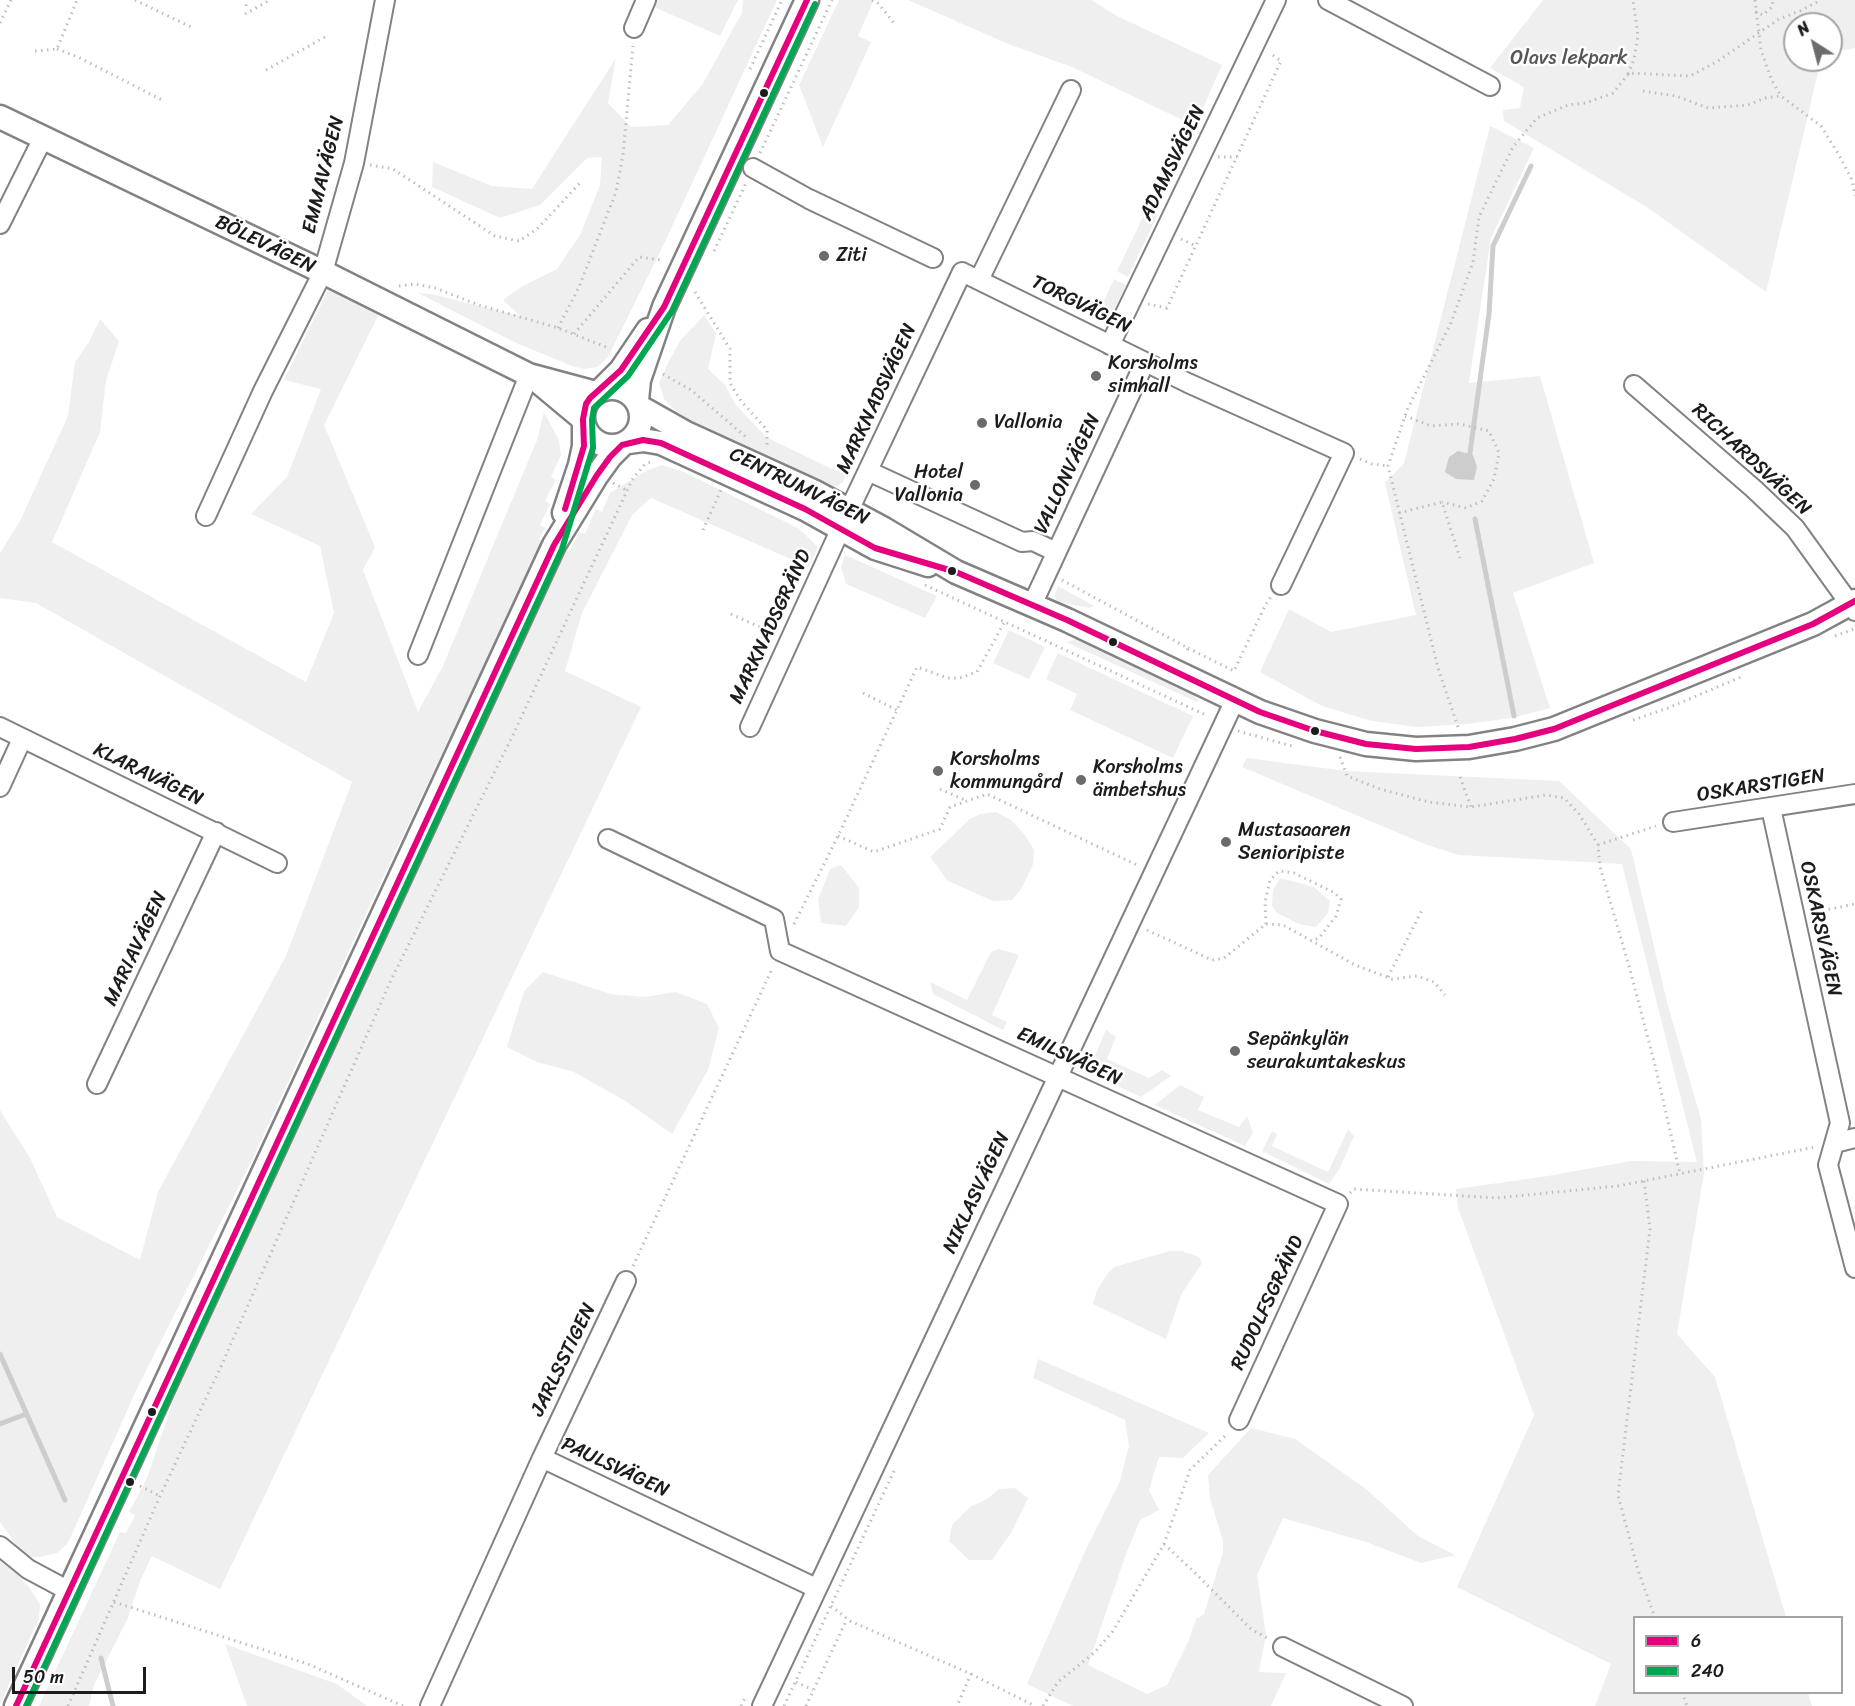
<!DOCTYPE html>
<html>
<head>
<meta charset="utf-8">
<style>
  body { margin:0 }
  #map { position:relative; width:1855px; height:1706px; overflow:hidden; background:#fff; font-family:Sriracha,sans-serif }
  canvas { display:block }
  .legend { position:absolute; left:1633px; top:1616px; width:210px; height:78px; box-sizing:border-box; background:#fff; border:2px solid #a4a4a4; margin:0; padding:8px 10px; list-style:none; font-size:18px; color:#1c1c1c }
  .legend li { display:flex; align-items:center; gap:12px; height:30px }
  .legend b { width:30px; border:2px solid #a4a4a4 }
  .north { position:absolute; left:1783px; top:12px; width:60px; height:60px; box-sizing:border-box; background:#fff; border:2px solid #a4a4a4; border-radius:50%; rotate:324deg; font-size:16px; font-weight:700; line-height:24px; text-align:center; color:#1c1c1c }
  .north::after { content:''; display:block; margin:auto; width:21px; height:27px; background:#6b6b6b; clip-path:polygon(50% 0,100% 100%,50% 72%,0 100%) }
  .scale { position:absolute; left:12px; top:1667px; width:134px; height:27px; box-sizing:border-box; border:3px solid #1c1c1c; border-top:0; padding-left:8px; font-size:18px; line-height:21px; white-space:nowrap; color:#1c1c1c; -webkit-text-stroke:4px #fff; paint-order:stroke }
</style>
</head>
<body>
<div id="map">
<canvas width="1855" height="1706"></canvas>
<ul class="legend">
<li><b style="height:8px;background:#e5007d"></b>6</li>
<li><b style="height:8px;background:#00a651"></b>240</li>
</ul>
<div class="north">N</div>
<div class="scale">50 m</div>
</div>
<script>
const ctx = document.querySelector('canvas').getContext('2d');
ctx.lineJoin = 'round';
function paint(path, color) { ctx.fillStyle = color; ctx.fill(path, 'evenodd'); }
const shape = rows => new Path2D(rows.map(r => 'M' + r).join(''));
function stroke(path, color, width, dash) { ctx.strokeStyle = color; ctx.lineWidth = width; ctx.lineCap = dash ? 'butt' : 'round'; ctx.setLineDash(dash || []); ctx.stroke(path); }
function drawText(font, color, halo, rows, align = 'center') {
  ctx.font = font + ' Sriracha,sans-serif'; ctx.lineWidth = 5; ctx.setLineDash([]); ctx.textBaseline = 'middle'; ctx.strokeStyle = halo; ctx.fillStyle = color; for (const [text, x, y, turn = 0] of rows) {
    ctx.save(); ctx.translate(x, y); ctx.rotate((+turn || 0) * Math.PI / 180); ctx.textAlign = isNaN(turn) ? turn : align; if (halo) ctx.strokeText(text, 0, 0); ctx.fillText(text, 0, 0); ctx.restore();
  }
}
paint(shape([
  [657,0,738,0,720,36,654,7],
  [743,0,777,0,663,246,608,357,597,367,584,369,572,366,514,342,418,293,431,294,520,316,503,300,521,287,557,269,580,235,600,185,602,157,587,158,540,205,500,218,432,187,433,162,492,186,532,189,616,58,608,103,631,127,668,125,702,85,742,13],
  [839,0,874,0,858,36,871,42,823,147,799,85],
  [908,0,1091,0,1117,16,1222,65,1195,126,1072,67,1008,44],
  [1543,0,1855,0,1855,48,1831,53,1831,24,1795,24,1795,60,1821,60,1766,292,1648,208,1504,121,1503,110,1520,108,1524,87,1490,68],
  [1490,126,1534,148,1491,238,1469,383,1540,376,1594,563,1513,593,1550,708,1512,718,1467,724,1417,727,1372,721,1322,706,1260,672,1289,609,1331,632,1416,615,1385,483,1404,463],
  [1146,211,1157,216,1128,277,1117,271],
  [1114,279,1126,285,1109,320,1098,314],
  [328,290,380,312,324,425,375,547,363,570,418,712,443,666,537,440,544,412,559,440,561,455,551,477,556,480,545,501,550,504,540,525,545,528,539,539,543,541,371,903,250,1164,134,1395,68,1543,57,1553,40,1557,31,1557,19,1549,0,1522,0,1110,30,1158,57,1217,140,1260,158,1192,286,956,352,782,36,603,0,598,0,553,20,521,68,416,75,362,89,342,100,319,119,341,106,381,100,432,52,542,306,682,334,613,320,546,251,514,287,477,321,389,284,380],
  [704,315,716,333,708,369,725,385,735,404,766,437,830,468,844,473,853,457,855,462,842,483,833,489,825,489,686,424,687,418,672,408,664,399,659,383,667,365,680,341],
  [662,465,682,471,798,528,818,547,809,567,651,498,632,515,582,613,565,671,641,707,220,1589,152,1556,140,1581,127,1620,94,1685,89,1706,39,1706,120,1532,126,1533,135,1515,129,1512,147,1478,174,1398,204,1330,410,885,446,794,563,549,570,551,579,532,585,534,596,509,602,512,610,493,648,470],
  [845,555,937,596,925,618,846,584,841,567],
  [1058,586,1094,606,1090,608,1058,602,1054,596],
  [1009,630,1045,647,1029,679,993,663],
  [1077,639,1193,695,1199,700,1197,702,1066,642],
  [1058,653,1193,716,1173,758,1070,710,1077,694,1046,679],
  [1247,758,1346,771,1559,781,1631,849,1668,1006,1701,1119,1704,1173,1677,1334,1715,1377,1786,1617,1634,1618,1634,1692,1808,1693,1812,1706,1595,1706,1611,1664,1457,1587,1534,1415,1458,1208,1456,1189,1548,1176,1631,1161,1697,1162,1622,864,1459,855,1427,845,1242,767],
  [996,812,1011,820,1025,835,1034,850,1033,864,1022,888,1012,900,993,901,948,881,930,857,970,819,980,814],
  [841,865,859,888,859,907,846,926,821,923,818,899,830,869],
  [1280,878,1314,887,1330,901,1328,913,1316,927,1299,924,1277,913,1272,906,1273,890],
  [999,949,1019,955,992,1015,1007,1022,1003,1030,933,994,930,982,967,1000,991,952],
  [543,972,611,994,644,997,676,992,707,1004,719,1028,708,1070,672,1134,627,1102,574,1072,537,1062,507,1047,524,991],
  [1106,1030,1116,1037,1107,1059,1149,1078,1162,1070,1171,1076,1141,1097,1088,1072],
  [1180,1085,1204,1097,1198,1110,1239,1127,1247,1116,1253,1133,1245,1146,1155,1105],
  [1348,1129,1354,1136,1340,1168,1329,1184,1262,1151,1272,1131,1277,1134,1272,1146,1328,1172],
  [1170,1251,1182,1251,1199,1257,1202,1263,1181,1295,1166,1339,1093,1304,1097,1290,1108,1273,1114,1267],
  [1038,1359,1209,1433,1183,1458,1159,1457,1149,1490,1159,1510,1140,1520,1126,1554,1088,1665,1147,1694,1167,1685,1189,1640,1196,1619,1204,1614,1223,1552,1223,1541,1210,1499,1208,1475,1251,1428,1295,1439,1366,1489,1418,1536,1455,1555,1421,1563,1366,1542,1283,1518,1257,1575,1266,1634,1259,1672,1286,1673,1271,1706,1073,1706,1027,1684,1085,1551,1120,1481,1129,1446,1125,1420,1033,1378],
  [1015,1488,1028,1498,1011,1533,992,1560,969,1560,949,1541,952,1525,970,1507,987,1499,999,1489],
  [0,1556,30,1588,40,1605,39,1618,0,1704],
  [225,1644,337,1684,367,1706,247,1706]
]), '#efefef');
paint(shape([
  [1458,451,1473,455,1477,467,1474,480,1456,479,1445,472,1449,457]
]), '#cdcdcd');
stroke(shape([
  [1469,460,1489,314,1493,246,1531,166],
  [1475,519,1514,716],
  [0,1354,65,1500],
  [0,1424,26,1414],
  [101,1658,113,1706]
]), '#cdcdcd', 5);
const minor = shape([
  [1328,0,1490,86],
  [634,28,646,0],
  [753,168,809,199,933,258],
  [0,224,43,138],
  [979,280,1071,90],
  [1110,345,1276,0],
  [1634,385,1754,489,1795,528,1855,611],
  [868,471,1022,542,1033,541,1056,552],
  [206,516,263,391,323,272,354,163,385,0],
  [1032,605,1145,362],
  [418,655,529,375],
  [0,727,277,863],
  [750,727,853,502,962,272,1188,383,1344,453,1281,585],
  [0,787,22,739],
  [1771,808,1840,1123,1828,1165,1855,1268],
  [1673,822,1855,794],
  [608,839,774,919,780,951,1338,1204,1239,1420],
  [97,1084,216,832],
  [1835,1143,1855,1138],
  [542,1458,626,1281],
  [0,1546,28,1569,69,1591],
  [1283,1647,1403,1706],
  [430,1706,542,1458,816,1588],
  [762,1706,1235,700]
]);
const major = shape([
  [0,117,323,272,529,375,596,393],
  [535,379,583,419],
  '583 417a29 29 0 1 1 58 0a29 29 0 1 1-58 0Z',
  [602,389,621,370,648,330],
  [637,400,639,380,664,307,807,0],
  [640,407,686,433,813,491,884,529,956,572,1067,620,1260,712,1315,731,1366,744,1416,749,1469,747,1515,739,1554,729,1813,624,1855,601],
  [629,442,643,440,661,443,805,509,875,548,928,565],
  [564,513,580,465,584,446,584,427],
  [16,1706,554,545,597,475,610,457,622,445]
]);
stroke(minor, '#828282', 22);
stroke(major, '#828282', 27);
stroke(shape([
  [135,0,191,27],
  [872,0,877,2,894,23],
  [1755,0,1761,50,1772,81,1781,96],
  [246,6,247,0],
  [1755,12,1763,15,1772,7,1773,0],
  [245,14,270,0],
  [0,23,11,0],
  [57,49,78,57,164,101],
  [35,51,57,49,77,0],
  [750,69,782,0],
  [266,70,325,37],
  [1628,74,1634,59,1638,36,1633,0],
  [1643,91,1676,96,1708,108,1748,105,1765,98,1781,96,1821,126,1839,155,1852,180,1855,196],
  [760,153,832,0],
  [1218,157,1237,157],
  [370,165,393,169,495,236,519,241,537,229,580,183],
  [1181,239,1196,246],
  [714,251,746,183],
  [399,286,415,284,435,288,479,305,558,328,606,347],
  [695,292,730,349,730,383,741,401,767,430,767,449],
  [1148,304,1167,308,1281,61,1270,53],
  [558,328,579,287,616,192,623,155,633,46],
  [574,334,639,257,662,260],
  [663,374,691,390,746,437],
  [1405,416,1431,426,1460,424,1489,431,1499,453,1494,479,1482,501,1466,508,1442,502],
  [1360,459,1372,464,1388,466],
  [613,483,628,491],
  [1399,513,1442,502,1460,558],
  [703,530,721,490],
  [1062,580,1188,648,1186,654],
  [925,585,1208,716],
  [731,614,773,633],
  [1835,636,1854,629],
  [1188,648,1234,671,1266,604,1271,597],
  [863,693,897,710],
  [1633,720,1668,708,1741,677],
  [1458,727,1438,668,1388,466,1407,410,1451,323,1473,262,1479,217,1513,147,1537,118,1568,105,1586,103,1613,93,1629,73,1690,76,1718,61,1779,19,1800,11,1821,0],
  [1238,731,1292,746],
  [1340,757,1347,776,1380,789,1429,802,1471,807,1546,795,1564,798,1579,814,1598,845,1600,867,1629,966,1655,1065,1680,1174],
  [1460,777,1471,807],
  [940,789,965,800],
  [838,836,874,852,940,829,950,807,987,794,1137,865],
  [1598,845,1656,826],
  [1811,913,1855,904],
  [794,924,838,836,917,667,948,678,960,678,977,672,1005,621],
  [1266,924,1265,902,1270,880,1279,871,1294,873,1333,892,1341,899,1336,916,1319,938,1311,941],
  [1147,930,1212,960,1224,958,1266,924,1283,925,1355,965,1392,979,1417,976,1434,982,1445,995],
  [1388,977,1423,908],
  [1644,1181,1650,1229,1618,1495,1638,1570,1655,1618],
  [1350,1193,1354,1189,1496,1198,1618,1186,1815,1147],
  [633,1266,773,967],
  [140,1486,160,1496],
  [1164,1544,1192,1570,1251,1629,1269,1639],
  [114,1602,308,1664,403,1706],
  [831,1606,850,1621,971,1674,957,1706],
  [971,1674,1035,1706],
  [796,1682,813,1690],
  [1682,1692,1687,1706],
  [68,1706,160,1496,223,1362,391,980,513,735,632,480,645,464,651,462],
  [741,1706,745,1698],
  [784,1706,894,1471],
  [806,1706,847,1619],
  [1043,1706,1058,1682,1095,1652,1113,1631,1164,1544,1190,1470,1228,1433]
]), '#bebebe', 3, [1.5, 4.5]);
stroke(minor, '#fff', 18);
stroke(major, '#fff', 22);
stroke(shape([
  [565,509,584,446,583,419,586,404,590,398,621,370,664,307,807,0],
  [16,1706,554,545,597,475,610,457,622,445,643,440,661,443,805,509,875,548,956,572,1067,620,1260,712,1315,731,1366,744,1416,749,1469,747,1515,739,1554,729,1813,624,1855,601]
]), '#e5007d', 6);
stroke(shape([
  [26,1706,562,549,593,448,592,420,594,408,628,376,672,311,815,4]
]), '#00a651', 6);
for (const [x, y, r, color] of [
  [764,93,5,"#1c1c1c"],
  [824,256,6,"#6b6b6b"],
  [1096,376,6,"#6b6b6b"],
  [982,423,6,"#6b6b6b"],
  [975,485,6,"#6b6b6b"],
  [952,571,5,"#1c1c1c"],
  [1113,642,5,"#1c1c1c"],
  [1315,731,5,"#1c1c1c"],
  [938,771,6,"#6b6b6b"],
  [1081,780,6,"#6b6b6b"],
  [1226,842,6,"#6b6b6b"],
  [1235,1051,6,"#6b6b6b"],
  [152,1412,5,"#1c1c1c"],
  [130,1482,5,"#1c1c1c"]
]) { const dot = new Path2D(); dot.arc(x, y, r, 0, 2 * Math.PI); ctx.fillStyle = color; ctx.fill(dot); stroke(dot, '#fff', 2); }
drawText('20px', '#575757', '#fff', [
  ["Olavs lekpark",1569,59]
]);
drawText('20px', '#1c1c1c', '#fff', [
  ["ADAMSVÄGEN",1173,163,-64],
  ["EMMAVÄGEN",324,175,-76],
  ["BÖLEVÄGEN",265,245,26],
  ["TORGVÄGEN",1081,305,26],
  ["MARKNADSVÄGEN",877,399,-65],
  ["RICHARDSVÄGEN",1751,460,43],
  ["VALLONVÄGEN",1068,474,-65],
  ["CENTRUMVÄGEN",799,487,26],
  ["MARKNADSGRÄND",771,627,-65],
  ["KLARAVÄGEN",148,775,26],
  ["OSKARSTIGEN",1761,786,-9],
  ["OSKARSVÄGEN",1820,929,78],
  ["MARIAVÄGEN",136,949,-65],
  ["EMILSVÄGEN",1069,1057,25],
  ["NIKLASVÄGEN",977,1193,-65],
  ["RUDOLFSGRÄND",1268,1303,-65],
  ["JARLSSTIGEN",564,1360,-64],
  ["PAULSVÄGEN",615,1468,25]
]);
drawText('20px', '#1c1c1c', '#fff', [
  ["Ziti",836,256],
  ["Korsholms",1108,364],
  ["simhall",1108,387],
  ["Vallonia",994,423],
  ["Hotel",963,473,"right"],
  ["Vallonia",963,496,"right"],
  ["Korsholms",950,760],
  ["kommungård",950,783],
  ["Korsholms",1093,768],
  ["ämbetshus",1093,791],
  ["Mustasaaren",1238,831],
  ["Senioripiste",1238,854],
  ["Sepänkylän",1247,1040],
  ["seurakuntakeskus",1247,1063]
], 'left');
</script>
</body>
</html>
